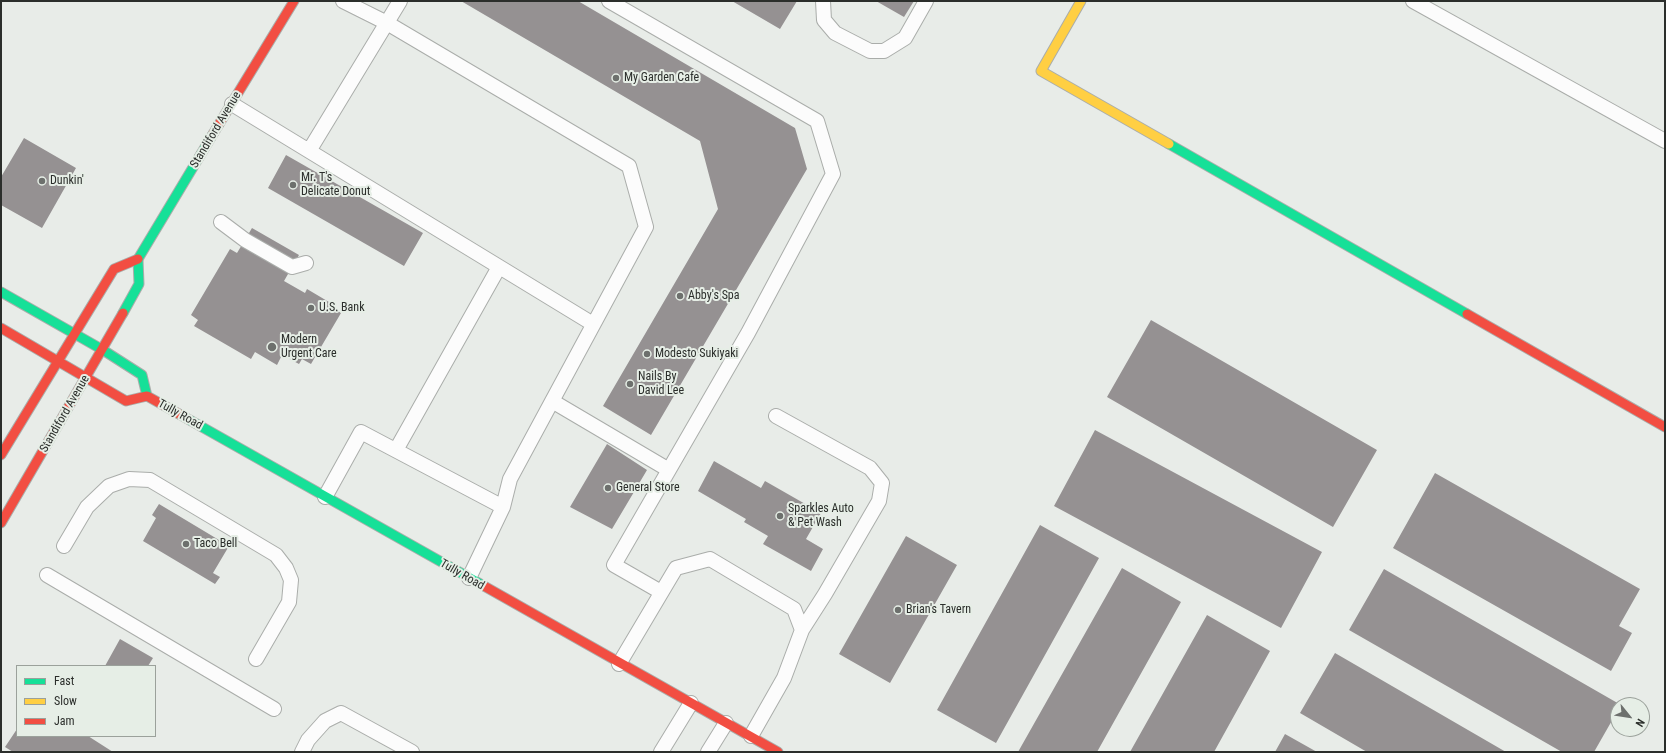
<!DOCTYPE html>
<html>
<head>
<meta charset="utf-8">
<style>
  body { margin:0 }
  #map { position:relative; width:1666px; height:753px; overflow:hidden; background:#e8ece8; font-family:"Roboto Condensed",sans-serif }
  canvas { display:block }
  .frame { position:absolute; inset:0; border:2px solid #2b2e2b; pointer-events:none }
  .legend { position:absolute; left:16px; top:665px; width:140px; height:72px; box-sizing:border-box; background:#e6eee6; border:1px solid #9ba19b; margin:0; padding:5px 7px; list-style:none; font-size:12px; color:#2b2e2b }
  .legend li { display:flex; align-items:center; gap:8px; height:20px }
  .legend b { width:20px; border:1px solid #9ba19b }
  .north { position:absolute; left:1610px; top:697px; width:40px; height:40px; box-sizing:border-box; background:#e6eee6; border:1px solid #9ba19b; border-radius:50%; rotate:120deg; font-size:11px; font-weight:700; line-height:16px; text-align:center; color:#2b2e2b }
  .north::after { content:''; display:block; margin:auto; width:14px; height:18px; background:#6d706d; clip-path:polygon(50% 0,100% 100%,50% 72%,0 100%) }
</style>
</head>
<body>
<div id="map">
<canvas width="1666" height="753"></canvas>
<div class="frame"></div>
<ul class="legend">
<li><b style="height:5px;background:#16e098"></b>Fast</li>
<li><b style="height:5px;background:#ffcf43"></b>Slow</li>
<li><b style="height:5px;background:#f24e42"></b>Jam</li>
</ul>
<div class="north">N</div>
</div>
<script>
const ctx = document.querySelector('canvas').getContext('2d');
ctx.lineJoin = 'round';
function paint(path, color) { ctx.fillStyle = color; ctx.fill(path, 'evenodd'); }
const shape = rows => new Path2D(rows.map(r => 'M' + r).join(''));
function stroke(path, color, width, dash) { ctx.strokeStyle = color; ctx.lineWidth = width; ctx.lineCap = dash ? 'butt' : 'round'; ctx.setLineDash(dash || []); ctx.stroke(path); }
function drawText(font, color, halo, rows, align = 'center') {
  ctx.font = font + ' "Roboto Condensed",sans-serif'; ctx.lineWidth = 4; ctx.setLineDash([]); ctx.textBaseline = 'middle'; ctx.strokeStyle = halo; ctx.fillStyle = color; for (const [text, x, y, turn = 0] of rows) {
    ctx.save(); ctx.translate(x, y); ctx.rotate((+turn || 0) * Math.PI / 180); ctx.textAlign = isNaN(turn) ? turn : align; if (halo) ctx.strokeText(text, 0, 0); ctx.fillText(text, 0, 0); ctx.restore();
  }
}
paint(shape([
  [461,1,578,1,795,128,807,169,651,435,603,406,718,209,700,141],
  [732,1,797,1,780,29],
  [876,1,914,1,904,17],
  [24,138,76,168,42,228,1,205,1,177],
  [286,155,423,233,404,266,268,188],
  [252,228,299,255,284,281,305,293,307,289,334,305,333,308,341,313,311,364,302,359,299,364,282,355,277,365,255,352,251,359,194,326,198,320,191,315,230,249,237,253],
  [1151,320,1377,450,1333,527,1107,397],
  [1095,430,1322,552,1281,628,1054,506],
  [607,444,647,470,612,529,570,507],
  [714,461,761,488,765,481,821,513,806,539,823,549,811,571,763,544,768,536,744,522,746,519,698,491],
  [1435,473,1640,589,1619,626,1632,633,1611,671,1393,548],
  [159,504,229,546,213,573,220,577,215,584,143,541,156,518,152,515],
  [1040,525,1099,558,996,743,937,710],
  [906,536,957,565,890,683,839,654],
  [1122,568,1181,602,1097,752,1018,752],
  [1384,569,1621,705,1618,705,1618,710,1594,752,1562,752,1349,630],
  [1207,615,1270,651,1214,752,1130,752],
  [120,639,153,658,148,666,105,666],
  [1335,653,1506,752,1367,752,1300,713],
  [17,729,17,736,88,736,113,752,13,752,5,747],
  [1285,734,1317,752,1275,752]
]), '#959192');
const lane = shape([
  [343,1,387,23,629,166,646,227,510,479,503,507,469,578],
  [609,1,817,121,833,174,748,333,614,565,661,592],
  [823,1,824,20,835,33,870,51,884,51,905,38,926,1],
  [1413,1,1665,141],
  [232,104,593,324],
  [309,151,400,1],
  [221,222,245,240,292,267,306,263],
  [552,401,669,470],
  [776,416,870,468,882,483,879,501,825,594,802,630],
  [396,450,499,267],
  [325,497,361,432,503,507],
  [64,546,87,507,109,486,129,479,150,480,276,555,286,568,291,580,289,602,256,659],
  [47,575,274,709],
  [619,664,676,568,710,559,794,609,802,630,784,678,751,736],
  [302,752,308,740,325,721,341,713,412,752],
  [661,752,691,703],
  [708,752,726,723]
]);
const fast = shape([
  [1169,144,1467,314],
  [1,292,103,350,142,375,147,396],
  [123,313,139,284,138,259,213,134],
  [179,414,484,586]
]);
const slow = shape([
  [1081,1,1041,71,1169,144]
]);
const jam = shape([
  [213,134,294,1],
  [1467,314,1665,427],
  [1,328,126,401,147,396,179,414],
  [1,455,114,269,138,259],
  [1,523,123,313],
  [484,586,778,752]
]);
stroke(lane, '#aaadaa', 16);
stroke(fast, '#aaadaa', 11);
stroke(slow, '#aaadaa', 11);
stroke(jam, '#aaadaa', 11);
stroke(lane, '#fcfcfc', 14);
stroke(fast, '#16e098', 9);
stroke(slow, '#ffcf43', 9);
stroke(jam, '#f24e42', 9);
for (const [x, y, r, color] of [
  [616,78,4,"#6d706d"],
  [42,181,4,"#6d706d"],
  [293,185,4,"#6d706d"],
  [680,296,4,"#6d706d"],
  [311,308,4,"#6d706d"],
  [272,347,5,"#6d706d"],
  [647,354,4,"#6d706d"],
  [630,384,4,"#6d706d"],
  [608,488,4,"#6d706d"],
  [780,516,4,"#6d706d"],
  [186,544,4,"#6d706d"],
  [898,610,4,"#6d706d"]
]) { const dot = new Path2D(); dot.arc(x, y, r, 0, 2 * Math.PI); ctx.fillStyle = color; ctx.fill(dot); stroke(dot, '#e6eee6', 1.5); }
drawText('12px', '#2b2e2b', '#e6eee6', [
  ["My Garden Cafe",624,78],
  ["Mr. T's",301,178],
  ["Delicate Donut",301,192],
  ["Dunkin'",50,181],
  ["Abby's Spa",688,296],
  ["U.S. Bank",319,308],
  ["Modern",281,340],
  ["Urgent Care",281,354],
  ["Modesto Sukiyaki",655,354],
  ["Nails By",638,377],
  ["David Lee",638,391],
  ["General Store",616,488],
  ["Sparkles Auto",788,509],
  ["& Pet Wash",788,523],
  ["Taco Bell",194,544],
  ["Brian's Tavern",906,610]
], 'left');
drawText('12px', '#2b2e2b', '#e6eee6', [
  ["Standiford Avenue",216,130,-59],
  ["Standiford Avenue",65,414,-60],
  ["Tully Road",180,415,29],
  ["Tully Road",462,575,30]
]);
</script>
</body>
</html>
